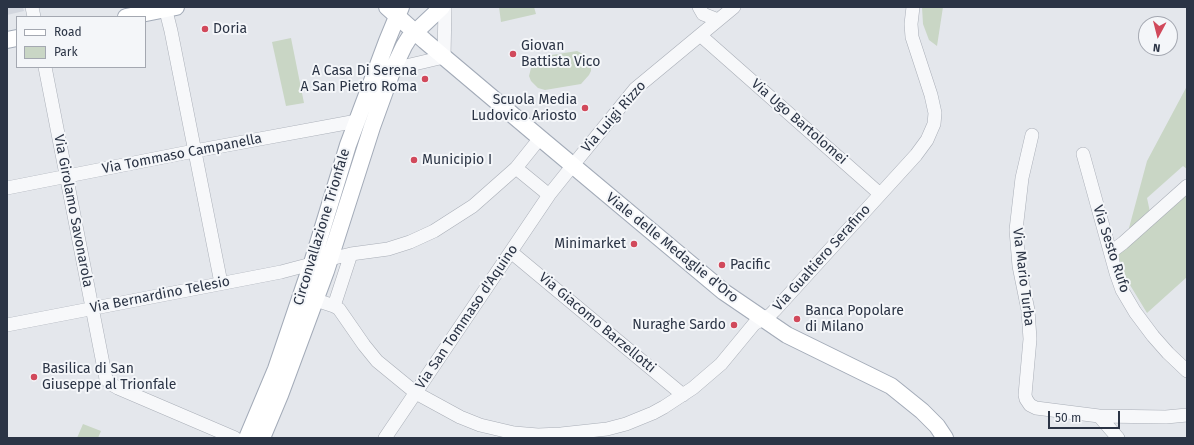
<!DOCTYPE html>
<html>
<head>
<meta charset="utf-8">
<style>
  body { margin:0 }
  #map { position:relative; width:1194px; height:445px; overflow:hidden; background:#e4e7ec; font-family:"Fira Sans",sans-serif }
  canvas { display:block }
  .frame { position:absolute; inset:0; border:8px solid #2b3445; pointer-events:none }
  .legend { position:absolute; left:16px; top:16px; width:130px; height:52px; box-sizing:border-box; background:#f4f6f9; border:1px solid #a4a8b1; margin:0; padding:5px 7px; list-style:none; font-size:12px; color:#2b3445 }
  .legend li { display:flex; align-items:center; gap:8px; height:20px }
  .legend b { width:20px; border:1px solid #a4a8b1 }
  .north { position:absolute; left:1138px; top:16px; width:40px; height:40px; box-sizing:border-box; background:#f4f6f9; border:1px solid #a4a8b1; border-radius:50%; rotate:187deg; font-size:11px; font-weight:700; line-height:16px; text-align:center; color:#2b3445 }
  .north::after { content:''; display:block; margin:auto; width:14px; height:18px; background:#d1495b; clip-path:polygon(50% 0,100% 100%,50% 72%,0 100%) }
  .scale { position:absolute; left:1048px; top:411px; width:72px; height:18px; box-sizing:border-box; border:2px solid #2b3445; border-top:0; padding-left:5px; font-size:12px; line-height:14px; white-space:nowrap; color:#2b3445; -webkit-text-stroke:3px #f4f6f9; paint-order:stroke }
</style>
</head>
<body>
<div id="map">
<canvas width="1194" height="445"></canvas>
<div class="frame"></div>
<ul class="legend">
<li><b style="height:5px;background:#fff"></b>Road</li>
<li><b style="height:11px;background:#c9d6c5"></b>Park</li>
</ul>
<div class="north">N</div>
<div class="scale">50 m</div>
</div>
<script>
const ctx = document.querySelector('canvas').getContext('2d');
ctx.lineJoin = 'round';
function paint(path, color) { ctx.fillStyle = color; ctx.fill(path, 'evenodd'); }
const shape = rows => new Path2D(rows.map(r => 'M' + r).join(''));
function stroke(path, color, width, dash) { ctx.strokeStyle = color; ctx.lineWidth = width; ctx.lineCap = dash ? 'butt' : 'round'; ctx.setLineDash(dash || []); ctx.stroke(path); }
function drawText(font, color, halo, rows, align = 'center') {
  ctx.font = font + ' "Fira Sans",sans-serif'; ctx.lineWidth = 4; ctx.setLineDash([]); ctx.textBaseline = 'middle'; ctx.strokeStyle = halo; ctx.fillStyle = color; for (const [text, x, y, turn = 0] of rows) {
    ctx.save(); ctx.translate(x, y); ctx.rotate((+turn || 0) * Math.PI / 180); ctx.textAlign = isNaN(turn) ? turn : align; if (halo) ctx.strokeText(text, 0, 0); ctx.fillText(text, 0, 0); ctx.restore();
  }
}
paint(shape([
  [7,7,23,7,24,11,7,15]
]), '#d2d6de');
paint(shape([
  [499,7,534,7,536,14,501,22],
  [922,7,943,7,937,46,929,40,923,24],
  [291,38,304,103,286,106,272,42],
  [577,51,585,55,591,64,591,71,589,75,581,84,545,90,538,88,531,81,529,76,532,64,539,57],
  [1187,86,1187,169,1183,166,1147,198,1150,212,1133,229,1129,228,1147,161],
  [1187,194,1187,277,1147,313,1127,280,1118,255],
  [83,424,101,431,98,438,77,438]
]), '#c9d6c5');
const minor = shape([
  [32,7,34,17],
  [165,7,171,31,221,283],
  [699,7,703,14,718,20],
  [700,35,880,194],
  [45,67,106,379,111,384,118,388,235,438],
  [393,69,444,57,445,7],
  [1032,135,1022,178,1016,230,1019,266,1028,310,1030,339,1025,395,1026,399,1030,405,1036,408,1099,416,1166,417,1187,415],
  [1083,154,1116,273,1122,290,1135,312,1153,336,1168,353,1187,371],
  [516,168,549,195],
  [7,188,184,153,357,121],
  [511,252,683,395],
  [1111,252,1123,243,1187,186],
  [307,297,334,306,339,309,364,345,377,361,416,393,460,417,480,425,514,433,538,435,561,434,607,429,626,424,653,413,664,407,693,388,721,364,754,324,770,315,774,311,916,155,927,140,934,124,935,113,931,95,912,37,911,24,913,7],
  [334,306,351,254],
  [7,325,281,272,330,259,351,254,388,249,410,242,434,231,473,206,516,168,540,138],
  [1099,416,1118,438],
  [385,438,549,195,565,175,635,89,734,7]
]);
const major = shape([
  [387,7,425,41,540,138,724,292,787,335,891,386,922,411,937,426,945,438],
  [126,17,176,7],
  [7,40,17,38],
  [247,438,276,369,312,263,348,145,387,41,401,7],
  [262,438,280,395,326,271,372,127,393,69,404,46,409,38,442,7]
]);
stroke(minor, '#a9aeb7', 14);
stroke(major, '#a3abb8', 18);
stroke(minor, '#f7f8fa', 13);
stroke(major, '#fff', 16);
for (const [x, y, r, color] of [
  [205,29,4,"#d1495b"],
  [513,54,4,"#d1495b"],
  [425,79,4,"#d1495b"],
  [585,108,4,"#d1495b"],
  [414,160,4,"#d1495b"],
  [634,244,4,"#d1495b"],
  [722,265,4,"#d1495b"],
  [797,319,4,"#d1495b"],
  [734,325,4,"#d1495b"],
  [34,377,4,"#d1495b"]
]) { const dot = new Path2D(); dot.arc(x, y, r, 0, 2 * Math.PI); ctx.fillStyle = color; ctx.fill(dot); stroke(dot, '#f4f6f9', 1.5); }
drawText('14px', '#2b3445', '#f4f6f9', [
  ["Doria",213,29],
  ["Giovan",521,46],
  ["Battista Vico",521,62],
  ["A Casa Di Serena",417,71,"right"],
  ["A San Pietro Roma",417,87,"right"],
  ["Scuola Media",577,100,"right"],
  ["Ludovico Ariosto",577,116,"right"],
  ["Municipio I",422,160],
  ["Minimarket",626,244,"right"],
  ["Pacific",730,265],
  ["Banca Popolare",805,311],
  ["di Milano",805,327],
  ["Nuraghe Sardo",726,325,"right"],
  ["Basilica di San",42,369],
  ["Giuseppe al Trionfale",42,385]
], 'left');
drawText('14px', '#2b3445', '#f4f6f9', [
  ["Via Luigi Rizzo",614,117,-49],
  ["Via Ugo Bartolomei",799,122,41],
  ["Via Tommaso Campanella",182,154,-11],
  ["Via Girolamo Savonarola",73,211,79],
  ["Circonvallazione Trionfale",322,227,-73],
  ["Viale delle Medaglie d'Oro",672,248,39],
  ["Via Sesto Rufo",1111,249,72],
  ["Via Gualtiero Serafino",822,258,-48],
  ["Via Mario Turba",1023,277,83],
  ["Via Bernardino Telesio",160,295,-11],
  ["Via San Tommaso d'Aquino",467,317,-56],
  ["Via Giacomo Barzellotti",597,323,40]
]);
</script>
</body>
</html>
